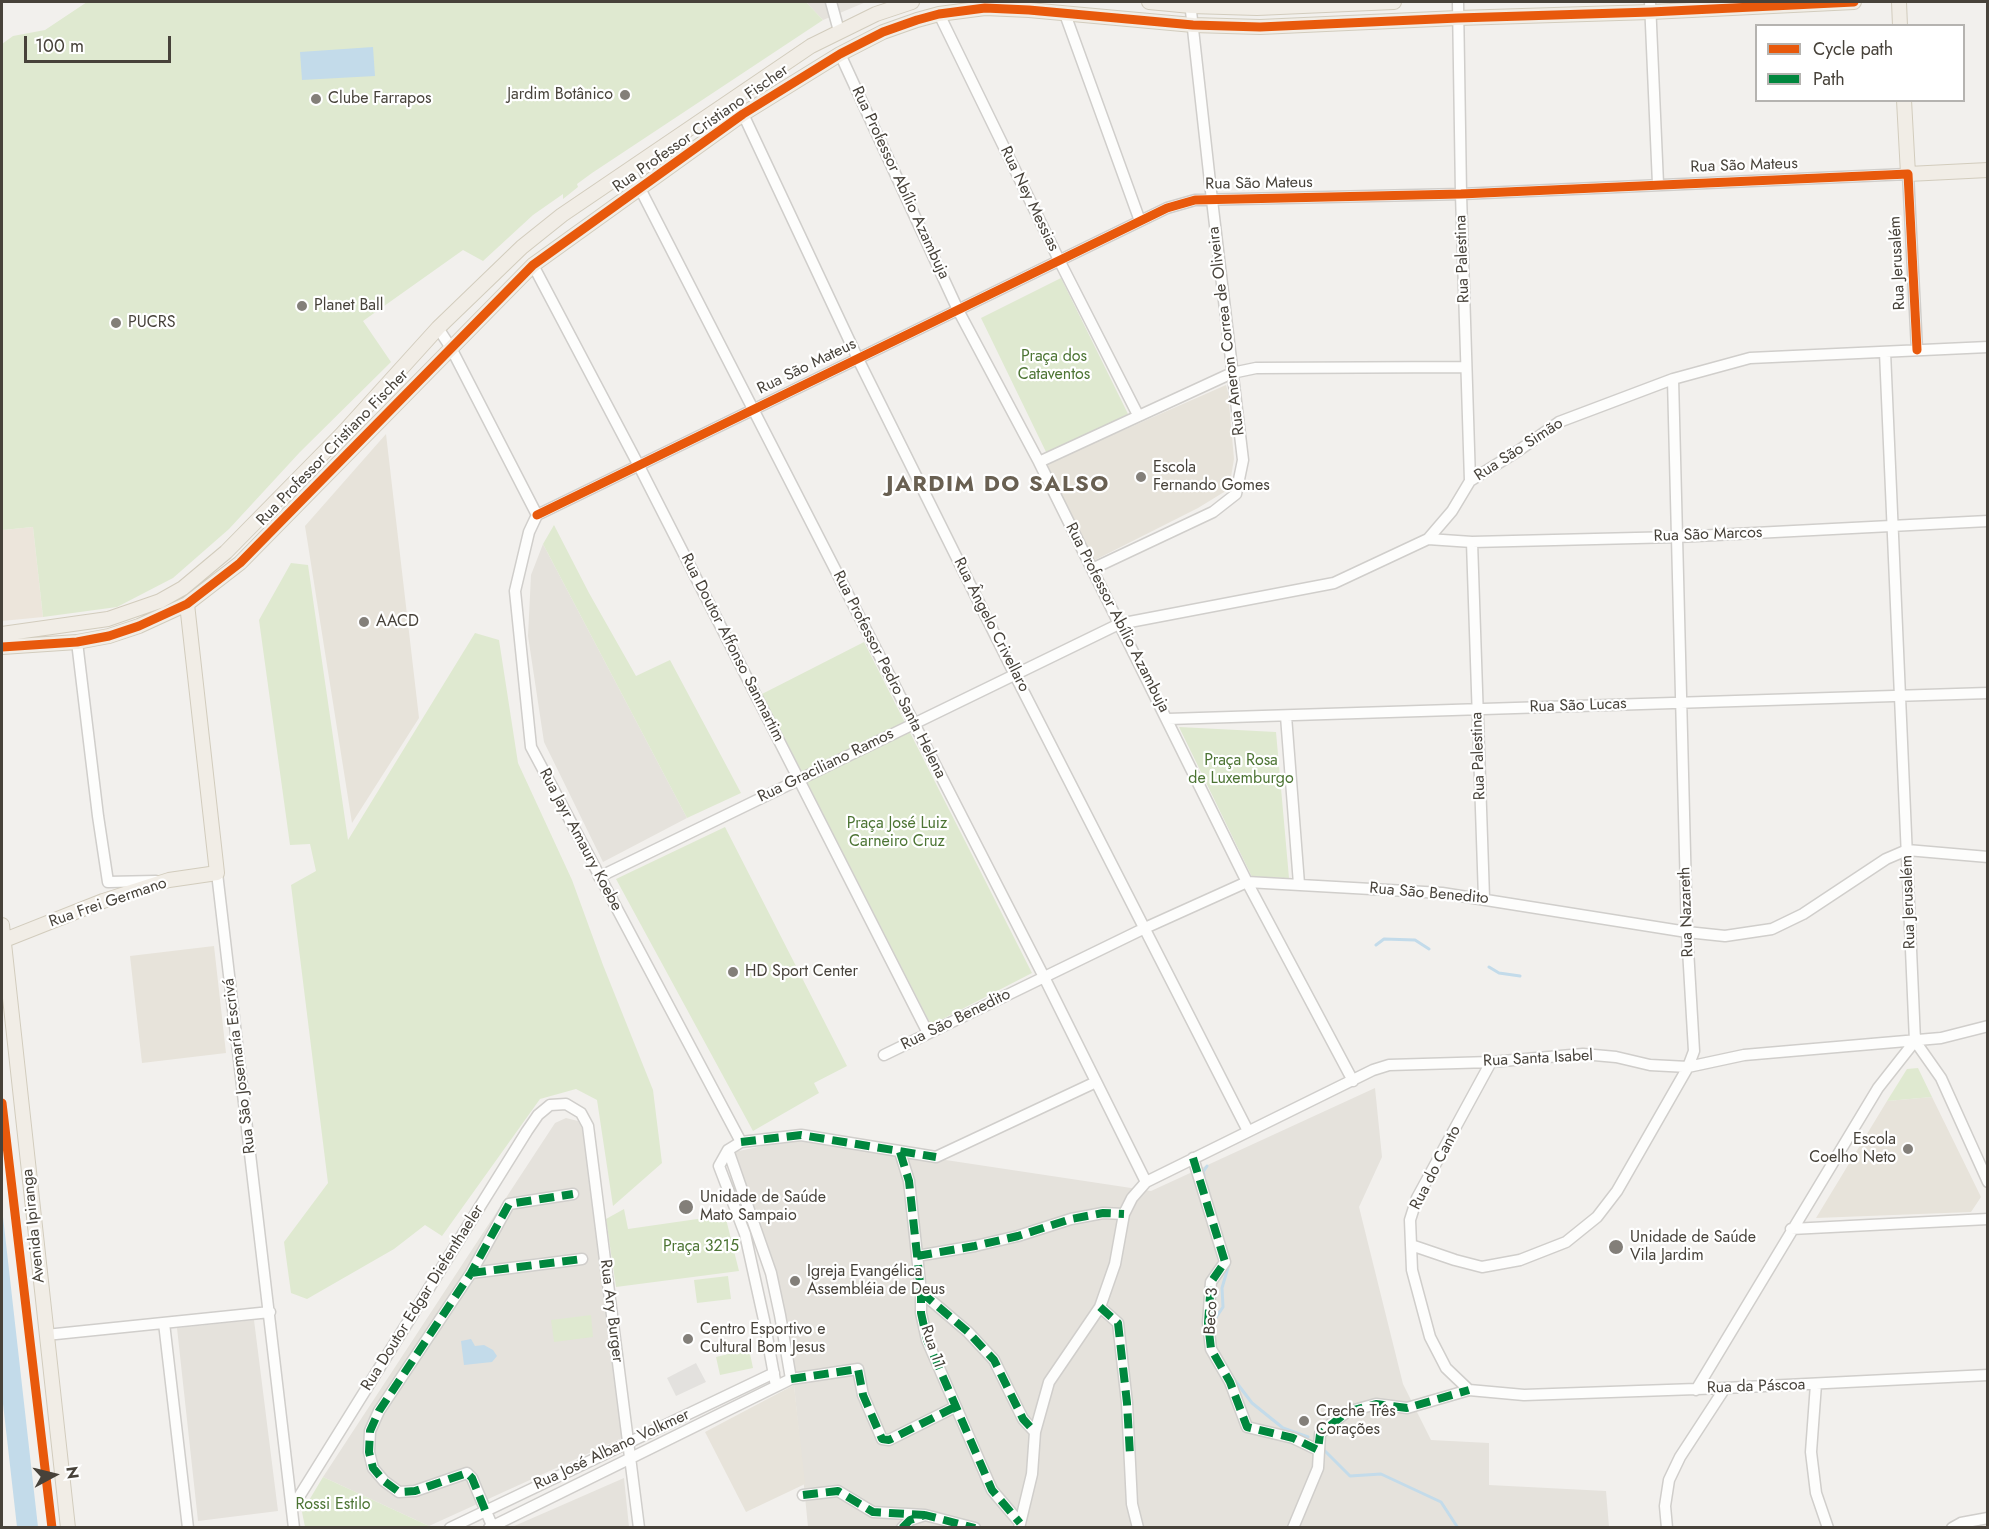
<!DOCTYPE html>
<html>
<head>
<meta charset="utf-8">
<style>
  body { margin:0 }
  #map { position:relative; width:1989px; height:1529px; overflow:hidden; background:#f2f0ed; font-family:Jost,sans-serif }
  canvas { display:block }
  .frame { position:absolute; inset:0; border:3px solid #47423a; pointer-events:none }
  .legend { position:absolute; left:1755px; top:24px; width:210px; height:78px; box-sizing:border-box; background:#fff; border:2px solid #b5b3b0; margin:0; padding:8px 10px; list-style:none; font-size:18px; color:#47423a }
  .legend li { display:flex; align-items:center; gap:12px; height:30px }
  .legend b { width:30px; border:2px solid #b5b3b0 }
  .north { position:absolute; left:24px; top:1445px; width:60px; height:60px; -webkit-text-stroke:4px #fff; paint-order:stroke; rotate:83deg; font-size:16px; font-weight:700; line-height:24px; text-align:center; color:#47423a }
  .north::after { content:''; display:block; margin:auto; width:21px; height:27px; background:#47423a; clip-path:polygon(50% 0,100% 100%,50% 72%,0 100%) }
  .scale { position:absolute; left:24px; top:36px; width:147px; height:27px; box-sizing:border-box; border:3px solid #47423a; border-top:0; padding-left:8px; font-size:18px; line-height:21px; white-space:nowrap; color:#47423a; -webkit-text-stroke:4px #fff; paint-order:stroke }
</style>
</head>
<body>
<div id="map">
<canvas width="1989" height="1529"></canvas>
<div class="frame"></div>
<ul class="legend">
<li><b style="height:8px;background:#e8590c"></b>Cycle path</li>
<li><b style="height:8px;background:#00873e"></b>Path</li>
</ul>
<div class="north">N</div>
<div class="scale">100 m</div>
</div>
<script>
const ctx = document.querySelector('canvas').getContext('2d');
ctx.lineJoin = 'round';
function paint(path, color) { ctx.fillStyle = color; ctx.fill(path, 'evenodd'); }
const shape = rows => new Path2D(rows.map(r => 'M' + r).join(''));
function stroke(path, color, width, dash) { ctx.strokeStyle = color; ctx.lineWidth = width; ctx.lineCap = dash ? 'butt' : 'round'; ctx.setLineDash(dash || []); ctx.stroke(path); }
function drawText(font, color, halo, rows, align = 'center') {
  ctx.font = font + ' Jost,sans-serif'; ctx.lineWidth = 4.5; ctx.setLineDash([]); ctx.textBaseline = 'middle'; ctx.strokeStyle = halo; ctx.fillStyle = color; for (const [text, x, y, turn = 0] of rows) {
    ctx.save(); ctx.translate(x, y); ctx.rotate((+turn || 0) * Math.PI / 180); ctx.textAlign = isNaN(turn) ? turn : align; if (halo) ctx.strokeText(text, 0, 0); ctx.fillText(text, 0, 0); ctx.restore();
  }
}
paint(shape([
  [806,2,866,2,823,20],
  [543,544,687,818,603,862,544,742,528,636,531,575],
  [1375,1088,1382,1157,1359,1207,1403,1384,1431,1440,1489,1443,1489,1485,1606,1491,1609,1527,808,1527,794,1385,776,1278,734,1152,800,1138,1151,1191],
  [566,1118,578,1121,584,1132,622,1438,429,1526,323,1477,555,1123],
  [254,1320,278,1511,198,1521,177,1328],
  [624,1478,629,1527,512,1527]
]), '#e5e2dc');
paint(shape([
  [33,527,43,617,2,621,2,530]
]), '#ece5db');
paint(shape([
  [1226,385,1228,392,1234,459,1229,489,1198,508,1093,561,1044,465],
  [386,434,419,718,352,823,305,526],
  [214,946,226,1053,142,1063,130,956],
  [1932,1097,1981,1197,1971,1212,1816,1218,1887,1101],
  [794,1385,805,1484,746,1512,705,1432]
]), '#e7e3da');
paint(shape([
  [87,2,806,2,823,20,592,173,577,184,578,187,563,199,563,194,533,215,483,261,463,250,363,321,391,362,300,452,229,529,173,578,117,607,43,617,33,527,2,530,2,44,13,36,45,30],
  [1061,278,1128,414,1047,454,981,318],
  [554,525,589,593,636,676,670,660,741,793,687,818,543,544],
  [291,563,308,565,348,840,475,633,499,640,518,763,572,880,603,965,653,1090,662,1163,613,1206,597,1100,576,1089,540,1099,442,1236,425,1225,394,1249,307,1299,291,1293,284,1242,328,1183,291,885,316,871,310,844,290,845,259,620],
  [864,642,1032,973,931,1025,762,694],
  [1179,727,1276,732,1289,878,1252,877],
  [725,827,847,1066,814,1083,819,1093,753,1131,616,879],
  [1918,1068,1932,1097,1887,1101,1907,1069],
  [624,1209,628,1229,725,1215,739,1271,616,1287,606,1219],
  [728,1276,731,1299,697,1303,694,1280],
  [591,1315,593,1337,554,1342,551,1320],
  [749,1349,753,1368,720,1375,716,1357],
  [323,1477,429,1526,305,1527,302,1512]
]), '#dfe9d0');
paint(shape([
  [696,1363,706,1382,676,1396,667,1378]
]), '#e3e1de');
paint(shape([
  [373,47,375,76,302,80,300,52],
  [2,1208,38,1527,17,1527,2,1395],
  [471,1339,475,1346,484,1345,493,1350,497,1356,492,1362,464,1365,461,1341]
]), '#c3dbea');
stroke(shape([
  [1376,945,1384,939,1415,940,1429,949],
  [1489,967,1499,973,1520,976],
  [1204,1175,1203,1172,1207,1166],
  [1214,1326,1213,1322,1223,1307,1222,1288,1229,1264],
  [1233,1378,1252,1403,1283,1428,1308,1437],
  [1325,1451,1350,1476,1381,1474,1441,1502,1458,1528]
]), '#c3dbea', 3);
const minor = shape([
  [831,2,839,31],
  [1458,2,1461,194,1470,481],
  [1650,2,1658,184],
  [939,14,1059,260,1138,415],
  [1065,14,1140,221],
  [840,54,958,310,1039,462,1247,882,1353,1081],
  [743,114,858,359,1015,675,1248,1131],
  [630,169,1044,977,1146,1182],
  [533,265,639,466,928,1033],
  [438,328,451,348,537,515],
  [1039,462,1232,373,1256,368,1466,367],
  [537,515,1167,208,1195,200,1461,194,1908,174,1917,350],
  [537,515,529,532,515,591,531,747,741,1142],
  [1428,539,1472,542,1677,537,1988,521],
  [1472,542,1484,898],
  [1092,569,1213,512,1236,494,1243,460,1212,200,1190,2],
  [77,642,98,816,108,882,156,881],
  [1286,716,1299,884],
  [1168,719,1988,693],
  [217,873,294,1528],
  [599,877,1119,624,1334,583,1428,539,1452,511,1470,481,1518,451,1559,422,1673,379,1750,358,1988,347],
  [1915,1041,1941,1078,1988,1182],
  [884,1055,1145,928,1247,882,1442,893,1687,932,1725,936,1772,929,1803,914,1886,859,1907,850,1988,857],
  [1491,1062,1417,1198,1410,1220,1412,1270,1430,1337,1446,1368,1469,1390,1524,1395,1725,1388,1988,1375],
  [900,1152,909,1181,921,1292,921,1313,927,1340,992,1490,1020,1523],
  [1193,1158,1225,1262,1211,1282,1208,1323,1211,1349,1230,1382,1247,1427,1293,1438,1318,1450],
  [1791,1229,1988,1219],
  [1411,1245,1455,1260,1482,1267,1520,1260,1566,1242,1597,1217,1617,1191,1688,1067,1694,1051,1687,932,1673,379],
  [917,1256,975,1246,1018,1236,1071,1219,1103,1213,1124,1214],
  [471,1273,582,1259],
  [921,1292,968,1332,994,1360,1023,1419,1035,1432],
  [1100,1307,1118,1323,1127,1403,1132,1504,1138,1528],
  [164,1323,188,1528],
  [46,1335,270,1312],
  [791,1379,858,1369,863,1395,882,1439,889,1440,955,1407],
  [1816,1384,1811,1452,1816,1493,1828,1528],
  [776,1386,764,1320,745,1234,719,1166,728,1150,741,1142,801,1135,936,1157,1096,1082],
  [1696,1390,1878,1088,1915,1041,1885,352],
  [803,1495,838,1491,873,1512,925,1515],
  [292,1508,527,1131,538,1115,550,1105,566,1104,581,1113,588,1126,639,1528],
  [450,1528,774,1373],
  [489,1528,791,1379,780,1315,771,1273,728,1150],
  [493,1528,472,1478,467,1473,415,1491,399,1492,384,1481,373,1468,369,1452,370,1431,379,1411,471,1273,509,1204,573,1194],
  [902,1528,910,1520,925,1515,975,1528],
  [1019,1528,1032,1474,1035,1432,1049,1382,1100,1307,1115,1264,1124,1214,1132,1198,1146,1182,1373,1070,1389,1065,1491,1062,1583,1054,1616,1057,1650,1065,1688,1067,1744,1055,1941,1038,1988,1026],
  [1293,1528,1318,1468,1320,1434,1328,1426,1347,1412,1376,1404,1407,1408,1469,1390],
  [1667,1528,1665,1506,1669,1480,1680,1457,1725,1388],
  [1952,1528,1961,1523,1988,1518]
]);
const major = shape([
  [1149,2,1191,6,1257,8,1394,2],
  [1899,2,1900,26],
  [1904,100,1908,174,1988,170],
  [2,634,108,619,160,601,183,588,226,552,342,434,438,328,522,247,562,215,811,46,876,14,912,2],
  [2,647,77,642,109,636,139,626,187,604,240,563,533,265,743,114,840,54,883,32,917,20,939,14,985,8,1029,10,1193,25,1260,27,1458,18,1651,12,1854,2],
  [2,925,68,1528],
  [2,941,103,901,169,880,217,873,187,604]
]);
stroke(minor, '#d0cecb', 13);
stroke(major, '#d2ccbd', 16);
stroke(minor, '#fdfdfc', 10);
stroke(major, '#f1ede6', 14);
stroke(shape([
  [741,1142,801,1135,936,1157],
  [900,1152,909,1181,921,1292,921,1313,927,1340,992,1490,1020,1523],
  [1193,1158,1225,1262,1211,1282,1208,1323,1211,1349,1230,1382,1247,1427,1293,1438,1318,1450,1320,1434,1347,1412,1376,1404,1407,1408,1469,1390],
  [917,1256,975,1246,1018,1236,1071,1219,1103,1213,1124,1214],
  [471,1273,582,1259],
  [921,1292,968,1332,994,1360,1023,1419,1035,1432],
  [1100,1307,1118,1323,1127,1403,1130,1455],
  [791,1379,858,1369,863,1395,882,1439,889,1440,955,1407],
  [803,1495,838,1491,873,1512,925,1515],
  [485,1510,472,1478,467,1473,415,1491,399,1492,384,1481,373,1468,369,1452,370,1431,379,1411,471,1273,509,1204,573,1194],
  [902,1528,910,1520,925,1515,975,1528]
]), '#00873e', 8, [15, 8]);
stroke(shape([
  [537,515,1167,208,1195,200,1461,194,1908,174,1917,350],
  [2,647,77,642,109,636,139,626,187,604,240,563,533,265,743,114,840,54,883,32,917,20,939,14,985,8,1029,10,1193,25,1260,27,1458,18,1651,12,1854,2],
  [2,1103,52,1528]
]), '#e8590c', 9);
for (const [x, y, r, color] of [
  [625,95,6,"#837f79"],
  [316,99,6,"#837f79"],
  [302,306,6,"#837f79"],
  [116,323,6,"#837f79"],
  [1141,477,6,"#837f79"],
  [364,622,6,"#837f79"],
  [733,972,6,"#837f79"],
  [1908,1149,6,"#837f79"],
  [686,1207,8,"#837f79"],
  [1616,1247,8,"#837f79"],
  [795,1281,6,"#837f79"],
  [688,1339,6,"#837f79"],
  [1304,1421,6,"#837f79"]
]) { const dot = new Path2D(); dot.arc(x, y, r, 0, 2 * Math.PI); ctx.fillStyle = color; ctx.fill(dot); stroke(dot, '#fff', 2); }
drawText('16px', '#47423a', '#fff', [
  ["Jardim Botânico",613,95,"right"],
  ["Clube Farrapos",328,99],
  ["Planet Ball",314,306],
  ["PUCRS",128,323],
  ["Escola",1153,468],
  ["Fernando Gomes",1153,486],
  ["AACD",376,622],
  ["HD Sport Center",745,972],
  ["Escola",1896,1140,"right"],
  ["Coelho Neto",1896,1158,"right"],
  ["Unidade de Saúde",700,1198],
  ["Mato Sampaio",700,1216],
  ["Unidade de Saúde",1630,1238],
  ["Vila Jardim",1630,1256],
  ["Igreja Evangélica",807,1272],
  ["Assembléia de Deus",807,1290],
  ["Centro Esportivo e",700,1330],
  ["Cultural Bom Jesus",700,1348],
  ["Creche Três",1316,1412],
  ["Corações",1316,1430]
], 'left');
drawText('16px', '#47423a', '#fff', [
  ["Rua Professor Cristiano Fischer",701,129,-35],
  ["Rua São Mateus",1744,166,-2],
  ["Rua Professor Abílio Azambuja",900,183,65],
  ["Rua São Mateus",1259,184,-1],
  ["Rua Ney Messias",1029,199,64],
  ["Rua Palestina",1463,259,-92],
  ["Rua Jerusalém",1898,263,-93],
  ["Rua Aneron Correa de Oliveira",1227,331,-97],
  ["Rua São Mateus",807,367,-26],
  ["Rua Professor Cristiano Fischer",333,448,-46],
  ["Rua São Simão",1519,450,-33],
  ["Rua São Marcos",1708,535,-2],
  ["Rua Professor Abílio Azambuja",1117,618,63],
  ["Rua Ângelo Crivellaro",991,625,63],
  ["Rua Doutor Affonso Sanmartim",732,648,63],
  ["Rua Professor Pedro Santa Helena",889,675,63],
  ["Rua São Lucas",1578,706,-2],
  ["Rua Palestina",1479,756,-92],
  ["Rua Graciliano Ramos",826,766,-26],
  ["Rua Jayr Amaury Koebe",580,840,62],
  ["Rua São Benedito",1429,894,5],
  ["Rua Jerusalém",1909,902,-92],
  ["Rua Frei Germano",108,903,-19],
  ["Rua Nazareth",1687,912,-92],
  ["Rua São Benedito",956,1020,-26],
  ["Rua Santa Isabel",1538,1059,-3],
  ["Rua São Josemaría Escrivá",240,1066,-97],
  ["Rua do Canto",1436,1168,-63],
  ["Avenida Ipiranga",34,1226,-96],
  ["Rua Doutor Edgar Diefenthaeler",423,1298,-58],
  ["Rua Ary Burger",611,1311,83],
  ["Beco 3",1212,1311,-87],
  ["Rua 11",932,1347,71],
  ["Rua da Páscoa",1756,1387,-2],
  ["Rua José Albano Volkmer",612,1450,-25]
]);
drawText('16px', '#4c7433', '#fff', [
  ["Praça dos",1054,357],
  ["Cataventos",1054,375],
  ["Praça Rosa",1241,761],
  ["de Luxemburgo",1241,779],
  ["Praça José Luiz",897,824],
  ["Carneiro Cruz",897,842],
  ["Praça 3215",701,1247],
  ["Rossi Estilo",333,1505]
]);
ctx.letterSpacing = '1.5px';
drawText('bold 22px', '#696052', '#fff', [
  ["JARDIM DO SALSO",998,486]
]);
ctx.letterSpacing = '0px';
</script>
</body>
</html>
